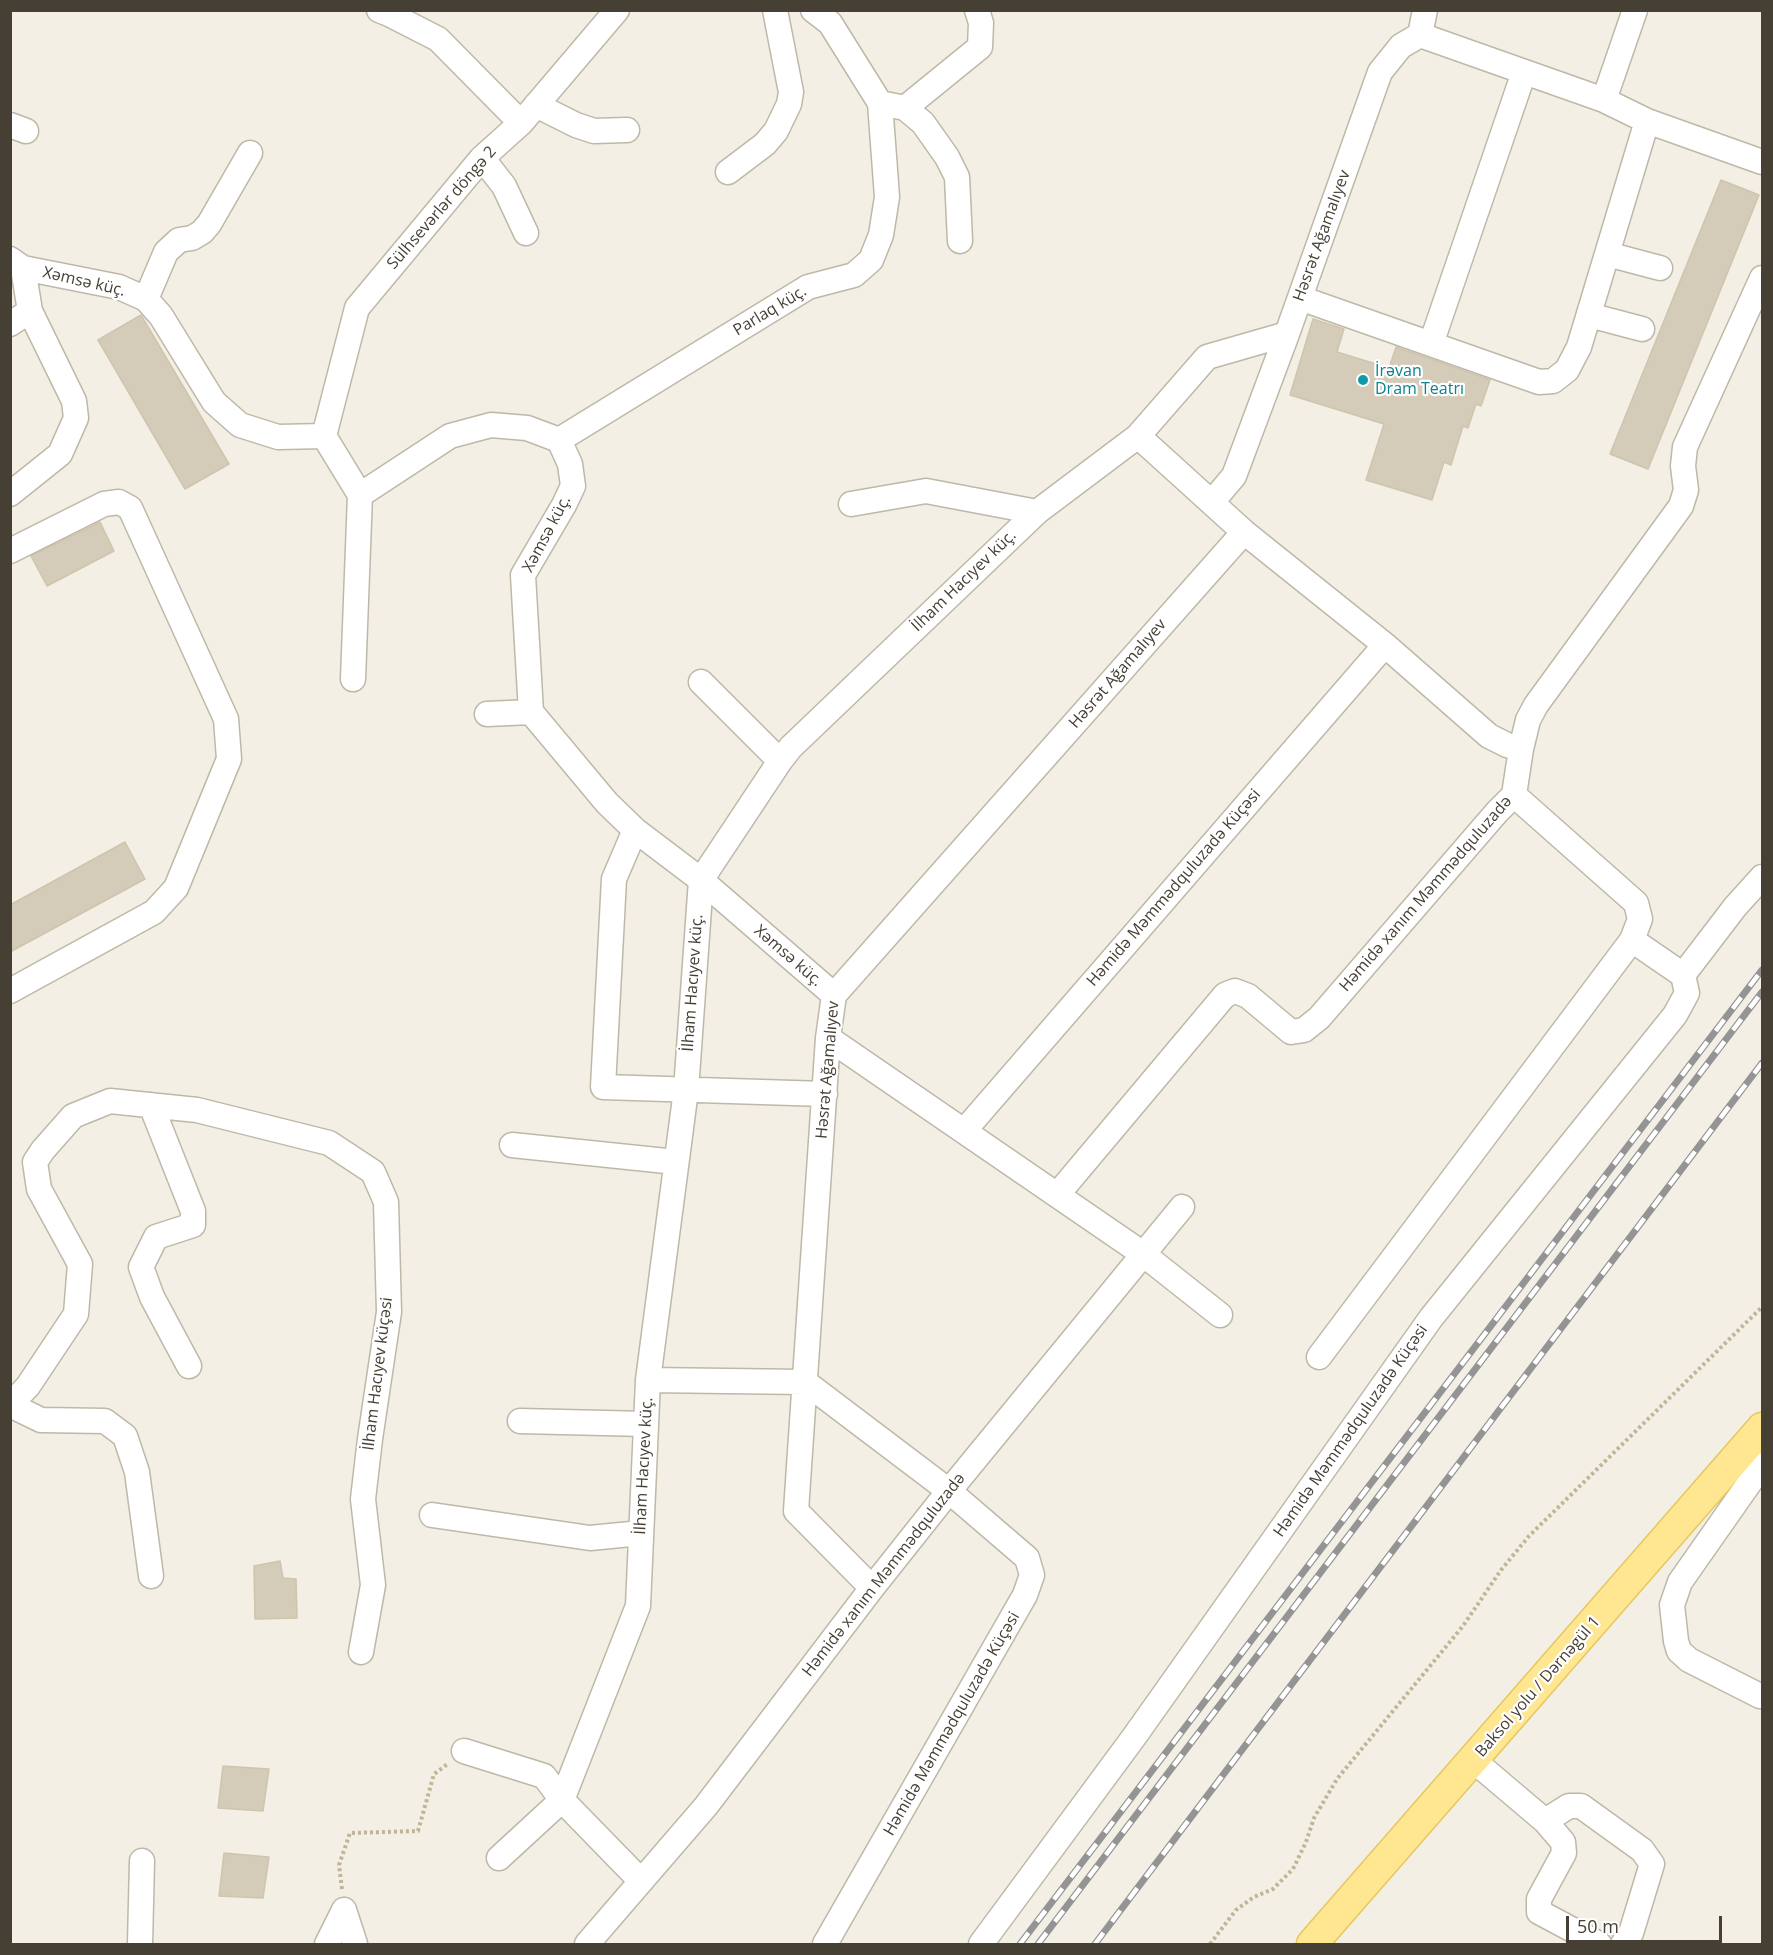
<!DOCTYPE html>
<html>
<head>
<meta charset="utf-8">
<style>
  body { margin:0 }
  #map { position:relative; width:1773px; height:1955px; overflow:hidden; background:#f3efe4; font-family:"Open Sans",sans-serif }
  canvas { display:block }
  .frame { position:absolute; inset:0; border:12px solid #453f34; pointer-events:none }
  .scale { position:absolute; left:1566px; top:1916px; width:156px; height:27px; box-sizing:border-box; border:3px solid #453f34; border-top:0; padding-left:8px; font-size:18px; line-height:21px; white-space:nowrap; color:#453f34; -webkit-text-stroke:4px #fff; paint-order:stroke }
</style>
</head>
<body>
<div id="map">
<canvas width="1773" height="1955"></canvas>
<div class="frame"></div>
<div class="scale">50 m</div>
</div>
<script>
const ctx = document.querySelector('canvas').getContext('2d');
ctx.lineJoin = 'round';
function paint(path, color) { ctx.fillStyle = color; ctx.fill(path, 'evenodd'); }
const shape = rows => new Path2D(rows.map(r => 'M' + r).join(''));
function stroke(path, color, width, dash) { ctx.strokeStyle = color; ctx.lineWidth = width; ctx.lineCap = dash ? 'butt' : 'round'; ctx.setLineDash(dash || []); ctx.stroke(path); }
function drawText(font, color, halo, rows, align = 'center') {
  ctx.font = font + ' "Open Sans",sans-serif'; ctx.lineWidth = 4.5; ctx.setLineDash([]); ctx.textBaseline = 'middle'; ctx.strokeStyle = halo; ctx.fillStyle = color; for (const [text, x, y, turn = 0] of rows) {
    ctx.save(); ctx.translate(x, y); ctx.rotate((+turn || 0) * Math.PI / 180); ctx.textAlign = isNaN(turn) ? turn : align; if (halo) ctx.strokeText(text, 0, 0); ctx.fillText(text, 0, 0); ctx.restore();
  }
}
const building = shape([
  [1721,180,1759,195,1648,469,1610,454,1721,180],
  [141,315,229,464,185,489,98,340,141,315],
  [1313,319,1344,329,1337,352,1389,368,1396,347,1490,380,1481,406,1476,404,1468,428,1463,426,1451,465,1444,462,1432,500,1366,480,1384,424,1290,395,1313,319],
  [100,522,114,551,47,586,31,556,100,522],
  [125,842,145,879,10,952,10,905,125,842],
  [280,1561,283,1578,296,1579,297,1618,255,1619,254,1566,280,1561],
  [223,1766,269,1769,263,1811,218,1808,223,1766],
  [224,1853,269,1857,263,1898,219,1896,224,1853]
]);
paint(building, '#d4ccb9');
stroke(building, '#cfc4ad', 1.5);
const minor = shape([
  [379,10,389,14,438,39,521,123],
  [1420,35,1604,100,1647,121,1762,162],
  [1604,100,1635,10],
  [880,103,905,108,923,123,947,157,957,177,960,241],
  [536,105,576,125,594,131,627,130],
  [905,108,980,47,981,23,977,10],
  [10,125,26,131],
  [482,158,504,186,526,233],
  [728,172,765,144,776,131,789,104,791,92,775,10],
  [1607,254,1660,268],
  [10,259,23,268,119,287,146,299,161,316,214,402,240,425,278,437,324,436,360,495,450,436,491,425,527,428,559,440,570,464,573,486,564,505,523,575,531,712,607,803,635,830,701,880,834,995],
  [1300,298,1539,382,1553,381,1567,370,1579,347,1647,121],
  [146,299,166,252,179,240,192,238,202,232,209,224,250,153],
  [1589,315,1642,329],
  [10,324,30,311],
  [1431,344,1524,72],
  [324,436,357,308,482,158,521,123,617,10],
  [1138,436,1244,532,1385,645,1489,736,1507,745,1521,749],
  [559,440,808,287,854,275,871,260,881,235,887,197,880,103,830,23,813,10],
  [10,494,60,454,76,418,74,401,30,311,23,268],
  [1212,502,1234,476,1287,334,1380,72,1401,46,1420,35,1425,10],
  [851,504,926,491,1037,512],
  [10,551,104,504,119,502,130,508,226,719,229,759,176,888,154,912,10,991],
  [353,679,360,495],
  [701,682,780,761],
  [487,714,531,712],
  [635,830,614,879,603,1087,825,1094],
  [1683,975,1735,907,1762,877],
  [828,1038,1143,1254,1220,1315],
  [151,1105,193,1211,193,1225,156,1237,141,1267,152,1297,189,1366],
  [964,1131,1385,645],
  [512,1145,676,1162],
  [1057,1195,1225,995,1235,991,1248,996,1291,1032,1304,1030,1319,1018,1497,812,1514,795,1521,749,1528,720,1536,705,1681,506,1686,490,1683,466,1685,447,1762,278],
  [1319,1357,1632,940,1640,919,1636,903,1514,795],
  [648,1380,805,1382,949,1491,1027,1558,1032,1575,1025,1595,825,1944],
  [10,1405,28,1386,76,1314,80,1264,39,1189,35,1162,43,1150,73,1116,110,1101,197,1110,329,1143,373,1172,386,1202,389,1312,370,1439,363,1499,373,1585,361,1652],
  [10,1405,41,1420,105,1421,125,1436,137,1472,151,1576],
  [520,1421,646,1424],
  [432,1515,590,1538,641,1533],
  [872,1588,796,1511,828,1038,834,995,1244,532],
  [1760,1696,1689,1660,1679,1651,1676,1641,1672,1605,1680,1582,1762,1465],
  [464,1751,544,1776,562,1800,641,1881],
  [1473,1760,1545,1821,1563,1842,1564,1853,1539,1899,1539,1912,1599,1944],
  [1545,1821,1569,1806,1581,1806,1642,1850,1652,1864,1631,1933,1623,1944],
  [499,1858,562,1800,638,1606,648,1380,686,1090,701,880,780,761,791,747,1037,512,1138,436,1207,357,1287,334],
  [344,1910,355,1944],
  [140,1944,142,1861],
  [327,1944,344,1910],
  [587,1944,706,1806,872,1588,949,1491,1182,1207],
  [981,1944,1134,1737,1431,1318,1675,1015,1687,993,1683,975,1632,940]
]);
const major = shape([
  [1312,1944,1762,1428]
]);
stroke(minor, '#beb8a7', 27);
stroke(major, '#e6c75f', 33);
stroke(shape([
  [342,1889,339,1865,350,1833,418,1831,434,1774,449,1763],
  [1210,1944,1236,1910,1254,1897,1273,1889,1293,1869,1306,1842,1314,1818,1337,1779,1463,1626,1501,1570,1529,1536,1762,1307]
]), '#c0b598', 4, [3, 3]);
stroke(minor, '#fff', 24);
stroke(major, '#ffe791', 30);
const rail = shape([
  [1020,1944,1762,970],
  [1038,1944,1762,992],
  [1095,1944,1762,1063]
]);
stroke(rail, '#949494', 7);
stroke(rail, '#fff', 4.5, [14]);
for (const [x, y, r, color] of [
  [1363,380,6,"#0f9aa8"]
]) { const dot = new Path2D(); dot.arc(x, y, r, 0, 2 * Math.PI); ctx.fillStyle = color; ctx.fill(dot); stroke(dot, '#fff', 2); }
drawText('16px', '#453f34', '#fff', [
  ["Sülhsevərlər döngə 2",442,208,-49],
  ["Həsrət Ağamalıyev",1322,236,-70],
  ["Xəmsə küç.",84,282,13],
  ["Parlaq küç.",770,311,-31],
  ["Xəmsə küç.",547,534,-62],
  ["İlham Hacıyev küç.",964,581,-44],
  ["Həsrət Ağamalıyev",1118,674,-49],
  ["Həmidə Məmmədquluzadə Küçəsi",1174,888,-49],
  ["Həmidə xanım Məmmədquluzadə",1426,894,-49],
  ["Xəmsə küç.",788,956,41],
  ["İlham Hacıyev küç.",693,983,-86],
  ["Həsrət Ağamalıyev",828,1070,-85],
  ["İlham Hacıyev küçəsi",378,1374,-83],
  ["Həmidə Məmmədquluzadə Küçəsi",1351,1431,-55],
  ["İlham Hacıyev küç.",644,1466,-87],
  ["Həmidə xanım Məmmədquluzadə",884,1575,-52],
  ["Baksol yolu / Dərnəgül 1",1538,1687,-49],
  ["Həmidə Məmmədquluzadə Küçəsi",952,1724,-60]
]);
drawText('16px', '#0d838f', '#fff', [
  ["İrəvan",1375,371],
  ["Dram Teatrı",1375,389]
], 'left');
</script>
</body>
</html>
